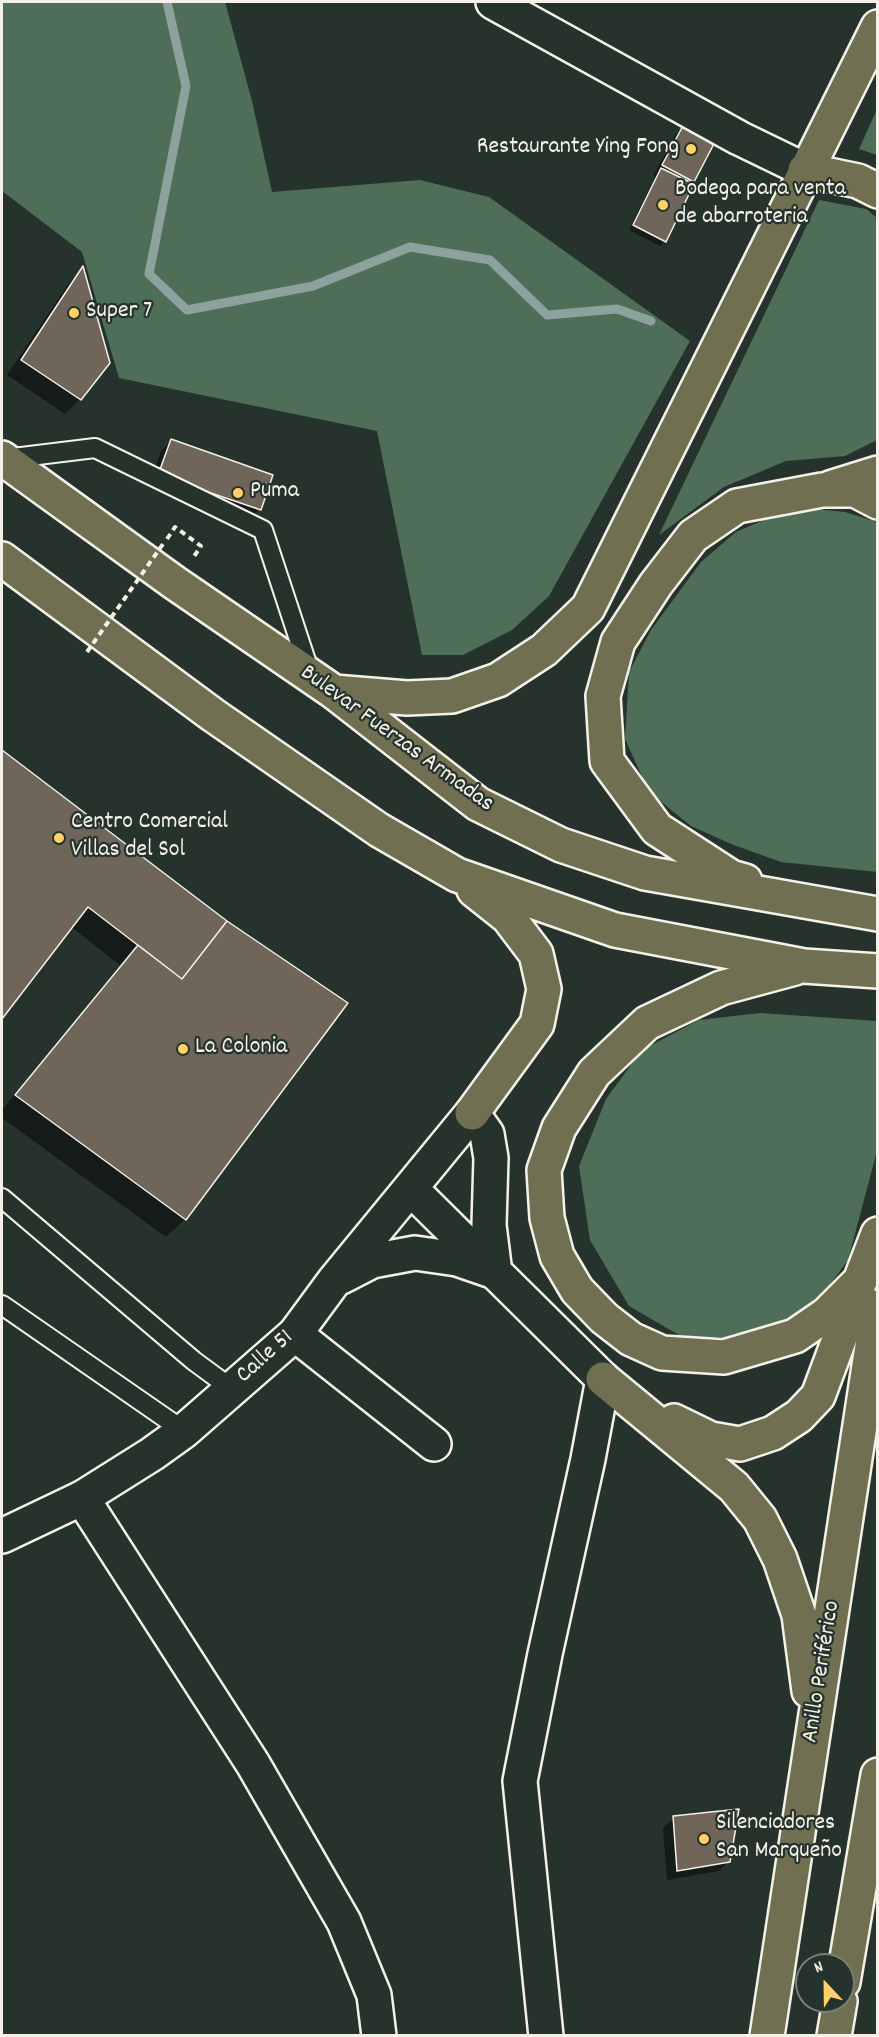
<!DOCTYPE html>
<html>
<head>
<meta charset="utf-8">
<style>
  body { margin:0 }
  #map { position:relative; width:879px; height:2037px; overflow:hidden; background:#26332d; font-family:Dekko,sans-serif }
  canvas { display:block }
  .frame { position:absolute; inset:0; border:3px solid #f4f1e8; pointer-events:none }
  .north { position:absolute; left:795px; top:1953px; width:60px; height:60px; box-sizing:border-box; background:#26332d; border:2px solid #787f78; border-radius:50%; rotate:338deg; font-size:16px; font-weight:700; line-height:24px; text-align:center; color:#f4f1e8 }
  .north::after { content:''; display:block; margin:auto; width:21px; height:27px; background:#ffd166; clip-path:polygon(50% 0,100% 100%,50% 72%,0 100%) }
</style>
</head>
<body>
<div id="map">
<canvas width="879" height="2037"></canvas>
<div class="frame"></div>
<div class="north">N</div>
</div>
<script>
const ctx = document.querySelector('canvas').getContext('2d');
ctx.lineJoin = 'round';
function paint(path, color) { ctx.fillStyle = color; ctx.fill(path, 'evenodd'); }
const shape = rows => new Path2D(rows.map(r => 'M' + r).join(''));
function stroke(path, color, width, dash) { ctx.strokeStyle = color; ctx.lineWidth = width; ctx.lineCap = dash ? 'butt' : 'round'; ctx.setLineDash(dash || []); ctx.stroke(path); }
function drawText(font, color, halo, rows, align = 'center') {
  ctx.font = font + ' Dekko,sans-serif'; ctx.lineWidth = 4.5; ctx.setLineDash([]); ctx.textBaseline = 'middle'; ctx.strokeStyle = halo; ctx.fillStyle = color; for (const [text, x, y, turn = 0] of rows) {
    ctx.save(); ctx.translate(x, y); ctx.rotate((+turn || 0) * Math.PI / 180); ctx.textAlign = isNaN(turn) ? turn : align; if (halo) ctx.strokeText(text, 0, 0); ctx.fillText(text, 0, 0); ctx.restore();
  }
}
paint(shape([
  [2,2,225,2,252,101,272,192,420,180,489,197,690,341,549,596,512,630,463,655,422,655,377,431,119,378,82,252,2,191],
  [877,109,878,155,877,155,859,149],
  [819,200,866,209,877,218,877,440,845,456,786,461,724,487,659,535],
  [794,507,845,512,877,522,877,872,781,862,731,844,691,826,649,792,625,739,629,672,651,630,701,562,736,532],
  [760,1013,877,1021,877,1151,848,1260,808,1315,745,1337,684,1338,629,1306,590,1240,579,1166,606,1099,642,1050,699,1020]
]), '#4f6e58');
paint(shape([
  [686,124,693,181,690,184,665,241,660,246,629,230,655,177,653,176,676,134],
  [83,269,109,363,80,399,65,414,7,375,69,283],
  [171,441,271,476,259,509,249,520,149,485,161,451],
  [2,751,226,923,185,1219,166,1237,2,1118,2,1110,120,965,71,927,2,1017],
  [674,1818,729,1861,719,1871,667,1880,663,1828]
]), '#0007');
stroke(shape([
  [167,2,186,86,149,274,187,310,313,286,410,247,490,260,547,315,617,309,651,321]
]), '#8da19f', 9);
const building = shape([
  [685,122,716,140,694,182,662,165,685,122],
  [661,168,694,184,666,242,633,225,661,168],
  [83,266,110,363,81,400,21,360,83,266],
  [171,439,273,475,261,510,158,475,171,439],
  [2,750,227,921,182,979,88,907,2,1019,2,750],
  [227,921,348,1003,186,1220,15,1095,138,945,182,979,227,921],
  [739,1809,730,1862,677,1871,673,1816,739,1809]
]);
paint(building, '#6f6558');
stroke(building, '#f4f1e8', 1.5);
const service = shape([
  [5,459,95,448,263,530,310,673],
  [2,1198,194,1361,232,1389],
  [2,1305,184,1431]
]);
const minor = shape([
  [493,2,739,138,805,170],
  [295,1334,434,1444],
  [82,1498,253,1764,344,1922,374,1995,379,2036],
  [546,2036,520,1781,545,1654,588,1459,603,1379]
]);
const tertiary = shape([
  [411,1189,603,1379],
  [341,1277,372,1261,415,1253,457,1259,489,1270],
  [2,1536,82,1498,152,1454,184,1431,295,1334,334,1281,472,1113,487,1134,491,1158,489,1225,495,1273]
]);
const trunk = shape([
  [805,170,858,181,878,191],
  [2,458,175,583,334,692,478,804,561,845,645,873,878,914],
  [830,488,878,473],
  [2,559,213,715,379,830,457,875,615,930,804,966,878,971],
  [334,692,407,698,452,696,498,680,544,650,588,608,878,27],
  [745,881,731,877,657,829,607,761,603,696,618,642,656,584,693,536,737,506,822,490,855,490,878,502],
  [795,968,721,988,647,1023,594,1073,559,1128,544,1170,547,1218,557,1256,577,1290,604,1318,631,1339,662,1353,724,1357,795,1336,827,1314,860,1281,878,1234],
  [472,1113,537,1024,544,989,536,954,508,917,474,890],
  [603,1379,734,1487,760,1519,780,1559,799,1615,809,1691],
  [674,1421,711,1439,740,1444,773,1433,799,1416,818,1396,858,1289],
  [843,1982,878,1775],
  [767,2036,878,1307],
  [834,2036,840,2001]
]);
stroke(service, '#f4f1e8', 22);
stroke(minor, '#f4f1e8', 38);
stroke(tertiary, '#f4f1e8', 38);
stroke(trunk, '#f4f1e8', 38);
stroke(shape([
  [167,539,175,527,201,546,193,558]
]), '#f4f1e8', 4, [6, 4.5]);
stroke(service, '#26332d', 18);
stroke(minor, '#26332d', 33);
stroke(tertiary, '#26332d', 33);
stroke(trunk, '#706f52', 33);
stroke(shape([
  [87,652,163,544]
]), '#f4f1e8', 4, [6, 4.5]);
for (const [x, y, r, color] of [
  [691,149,6,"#ffd166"],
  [663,205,6,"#ffd166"],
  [74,313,6,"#ffd166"],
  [238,493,6,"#ffd166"],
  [59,838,6,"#ffd166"],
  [183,1049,6,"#ffd166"],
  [704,1839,6,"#ffd166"]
]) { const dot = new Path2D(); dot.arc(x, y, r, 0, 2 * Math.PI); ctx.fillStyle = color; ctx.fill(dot); stroke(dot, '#26332d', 2); }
drawText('24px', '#f4f1e8', '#26332d', [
  ["Restaurante Ying Fong",679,149,"right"],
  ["Bodega para venta",675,191],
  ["de abarroteria",675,219],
  ["Super 7",86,313],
  ["Puma",250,493],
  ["Centro Comercial",71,824],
  ["Villas del Sol",71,852],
  ["La Colonia",195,1049],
  ["Silenciadores",716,1825],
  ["San Marqueño",716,1853]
], 'left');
drawText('24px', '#f4f1e8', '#26332d', [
  ["Bulevar Fuerzas Armadas",396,740,36],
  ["Calle 51",266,1358,-42],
  ["Anillo Periférico",823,1672,-81]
]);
</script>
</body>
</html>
